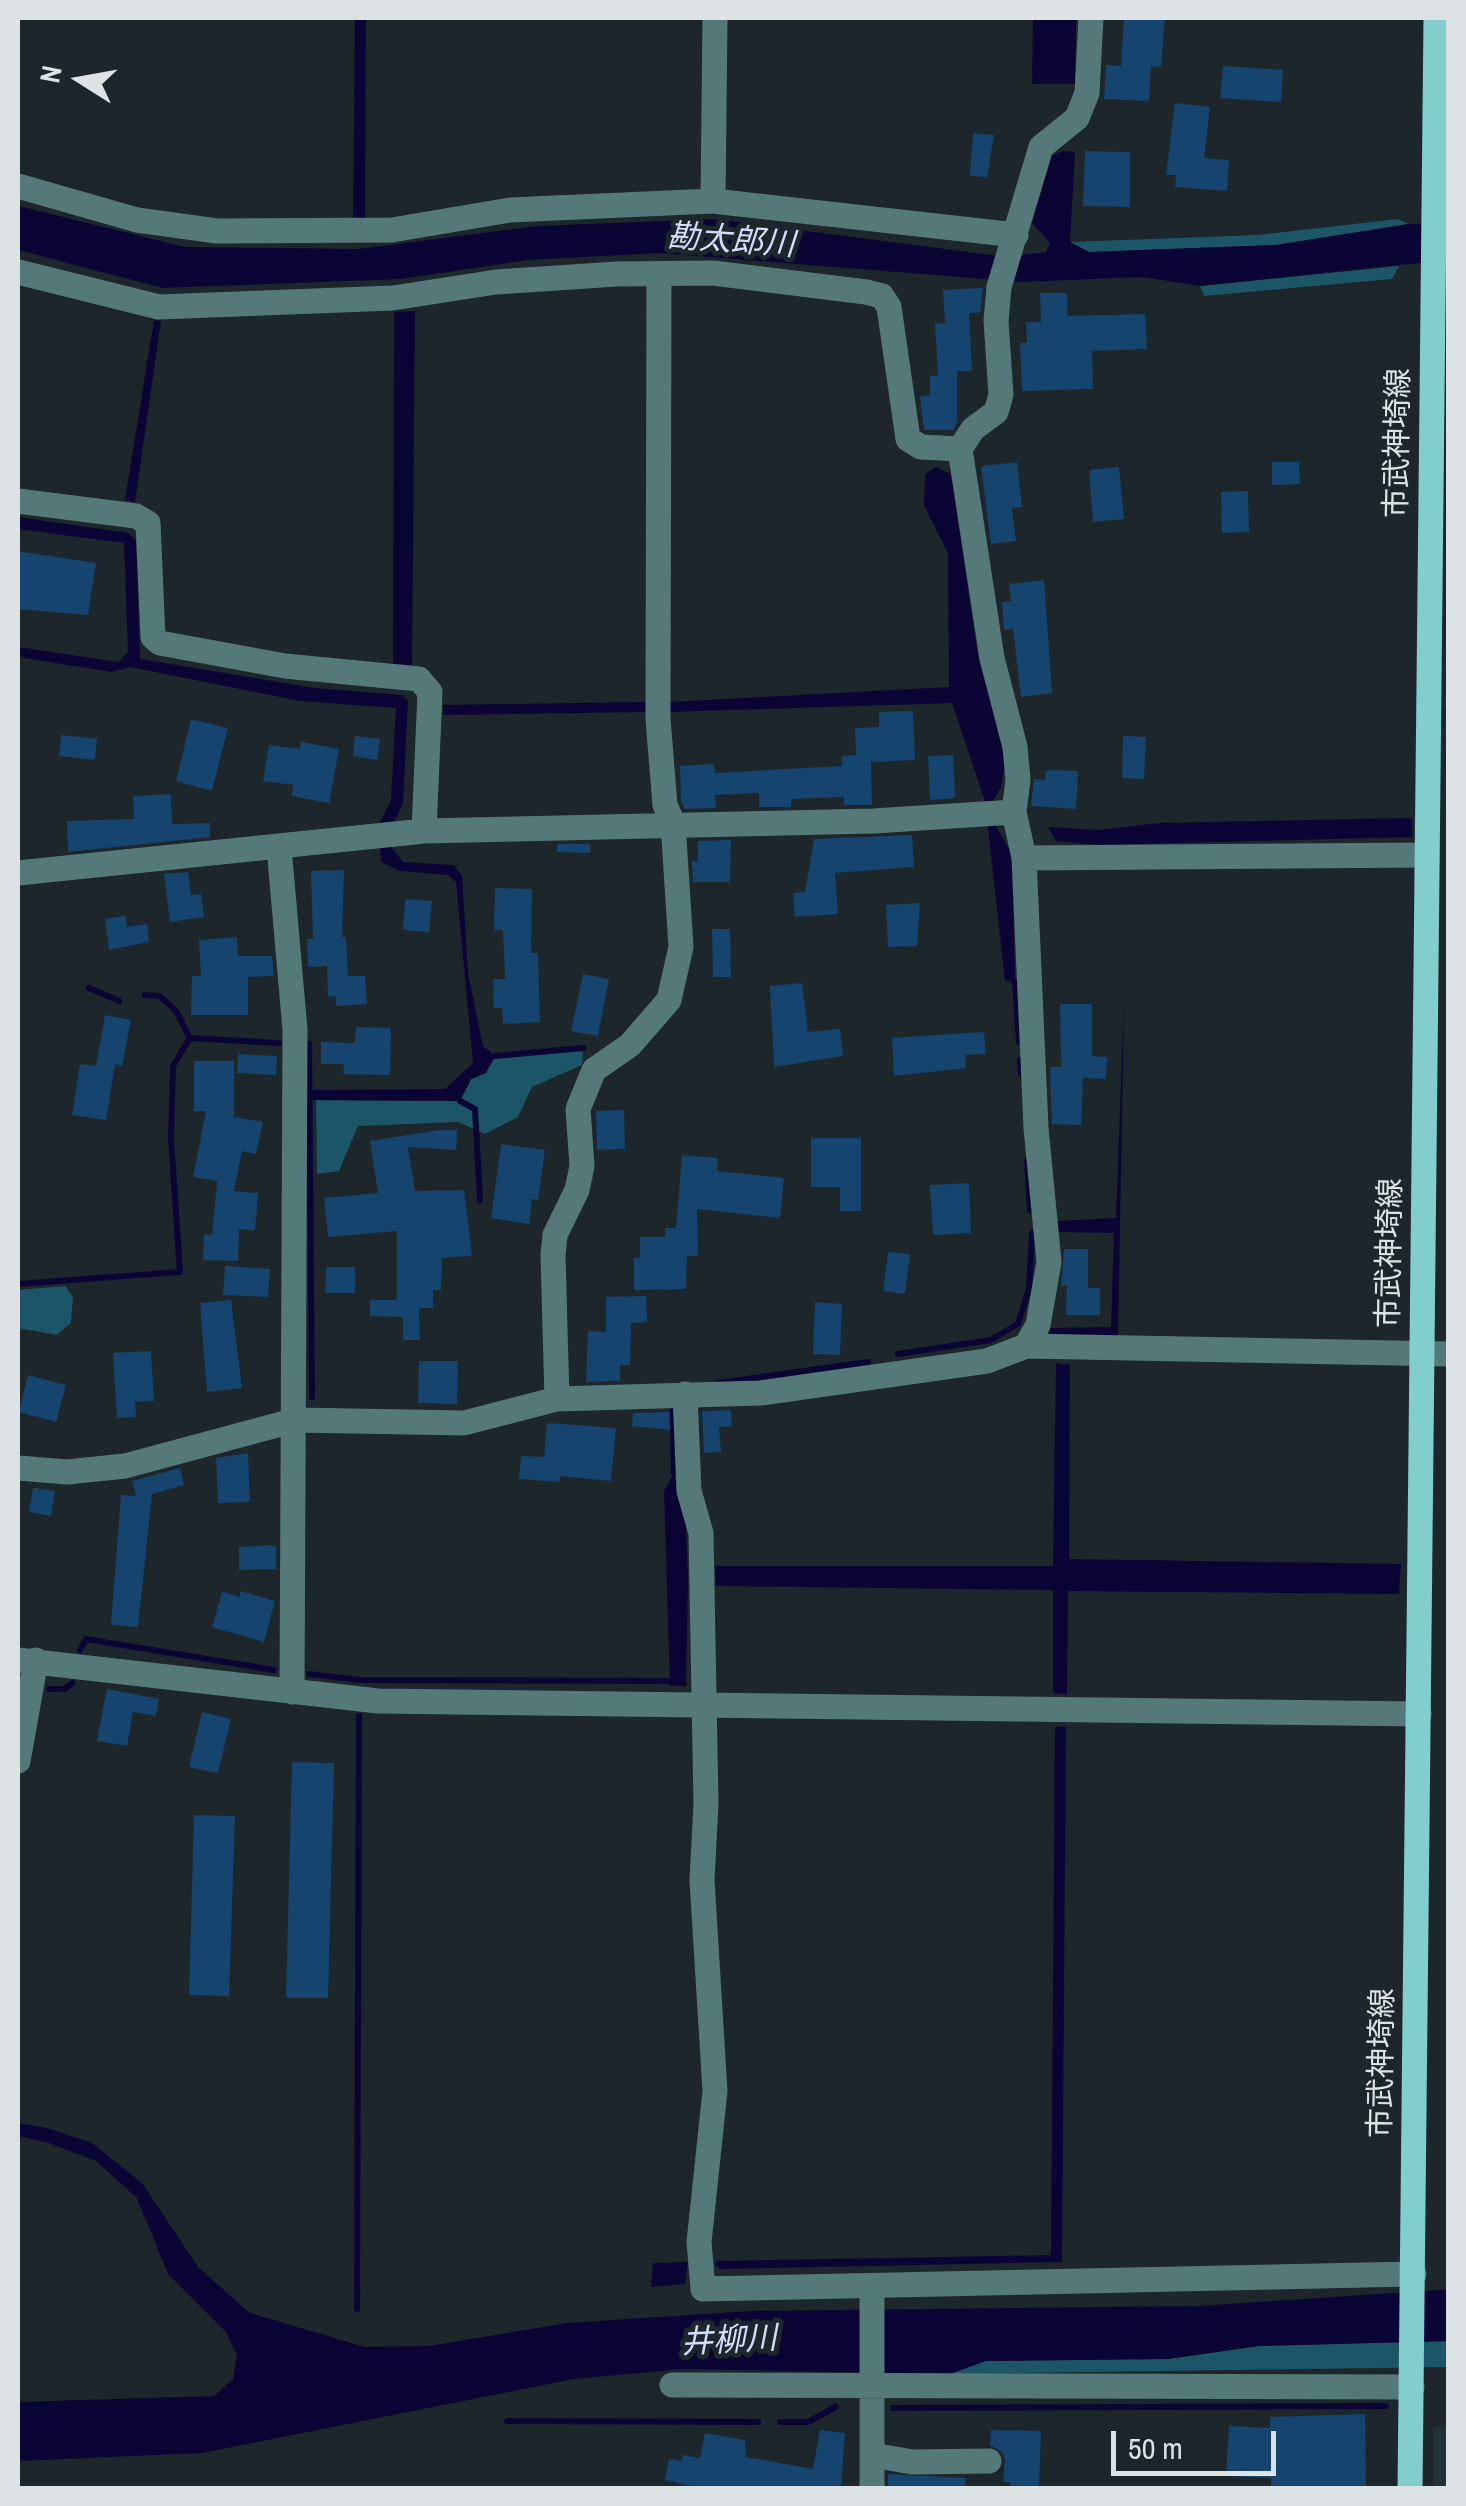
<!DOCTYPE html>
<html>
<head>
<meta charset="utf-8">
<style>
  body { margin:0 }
  #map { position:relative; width:1466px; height:2506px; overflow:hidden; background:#1d262a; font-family:"Archivo Narrow",sans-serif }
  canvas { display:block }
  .frame { position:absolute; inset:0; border:20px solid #dde3e5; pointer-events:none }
  .north { position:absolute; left:30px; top:30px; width:100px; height:100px; -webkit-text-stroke:8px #1d262a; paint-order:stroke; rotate:281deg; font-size:28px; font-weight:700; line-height:40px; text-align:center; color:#dde3e5 }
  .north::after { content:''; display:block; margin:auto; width:35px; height:45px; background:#dde3e5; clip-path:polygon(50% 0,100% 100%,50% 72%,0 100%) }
  .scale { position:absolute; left:1111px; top:2431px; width:165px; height:45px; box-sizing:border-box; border:5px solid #dde3e5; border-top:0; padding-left:12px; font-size:30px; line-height:35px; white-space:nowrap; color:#dde3e5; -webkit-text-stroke:8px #1d262a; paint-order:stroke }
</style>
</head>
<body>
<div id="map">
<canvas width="1466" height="2506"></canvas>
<div class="frame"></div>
<div class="north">N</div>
<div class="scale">50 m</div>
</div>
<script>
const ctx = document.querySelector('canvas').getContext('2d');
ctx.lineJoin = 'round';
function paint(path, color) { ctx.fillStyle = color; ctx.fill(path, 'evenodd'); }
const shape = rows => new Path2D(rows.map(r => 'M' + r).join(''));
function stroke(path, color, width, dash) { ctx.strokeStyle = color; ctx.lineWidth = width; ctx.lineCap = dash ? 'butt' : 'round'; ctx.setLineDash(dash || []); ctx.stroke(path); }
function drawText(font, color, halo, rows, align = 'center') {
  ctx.font = font + ' "Archivo Narrow","Noto Sans JP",sans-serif'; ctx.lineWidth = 10; ctx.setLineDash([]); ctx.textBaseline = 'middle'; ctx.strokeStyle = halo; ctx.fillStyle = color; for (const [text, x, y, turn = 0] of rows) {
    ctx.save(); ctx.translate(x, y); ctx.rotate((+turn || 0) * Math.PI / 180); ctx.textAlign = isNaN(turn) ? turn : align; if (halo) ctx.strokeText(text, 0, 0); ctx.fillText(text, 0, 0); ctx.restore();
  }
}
paint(shape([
  [1448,2426,1448,2488,1433,2488,1433,2427]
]), '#203137');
paint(shape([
  [1398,219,1409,224,1276,245,1089,252,1070,242,1258,235],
  [1399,266,1392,279,1204,296,1200,286],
  [583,1048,582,1065,532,1087,518,1117,485,1134,458,1122,358,1126,339,1171,317,1174,316,1100,460,1101,471,1079,486,1073,495,1056],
  [65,1286,73,1297,71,1323,57,1335,18,1328,18,1290],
  [1448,2341,1448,2367,950,2374,985,2361,1168,2359,1259,2346]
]), '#1c5567');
paint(shape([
  [355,18,366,18,365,218,353,218],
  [1033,18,1076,18,1075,84,1032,84],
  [1062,151,1075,152,1070,242,1089,252,1276,245,1409,224,1448,223,1448,260,1200,286,1142,277,1023,282,659,253,528,260,401,279,163,288,18,250,18,206,185,247,359,249,537,226,714,219,1006,257,1046,252,1050,243,1032,223,1052,156],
  [415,311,412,665,393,664,394,312],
  [154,320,161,321,135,502,125,500],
  [936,467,951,474,978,657,1006,756,1001,787,993,801,995,825,1012,854,1015,982,1005,981,985,801,952,703,669,712,669,702,949,687,948,553,924,506,925,474],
  [18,517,129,533,136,541,140,659,314,688,401,695,408,700,403,804,393,824,379,824,391,800,396,708,300,701,130,667,112,672,18,657,18,647,118,662,128,652,124,543,18,529],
  [646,702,646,712,443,715,443,705],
  [1412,818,1412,837,1098,845,1056,841,1048,827,1099,830,1159,823],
  [391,847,403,862,454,865,462,876,468,973,483,1046,495,1056,486,1073,471,1079,460,1101,305,1100,305,1090,445,1089,473,1063,456,882,448,875,400,871,381,862,380,848],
  [1124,1003,1118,1338,1048,1335,1049,1328,1111,1327,1114,1233,1055,1232,1055,1221,1116,1218],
  [1056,1363,1070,1365,1069,1559,1401,1564,1399,1594,1068,1591,1067,1694,1053,1693,1053,1590,716,1586,715,1566,1053,1566],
  [674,1473,686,1526,688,1577,686,1686,670,1686,664,1491],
  [1066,1726,1062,2262,721,2269,715,2265,716,2261,1051,2255,1055,1727],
  [18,2123,47,2128,92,2143,142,2183,198,2267,250,2313,365,2347,429,2346,567,2323,751,2311,1198,2306,1439,2290,1448,2290,1448,2341,1259,2346,1168,2359,986,2361,950,2374,682,2369,574,2379,202,2453,18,2461,18,2402,214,2396,233,2379,237,2355,226,2332,168,2274,137,2198,96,2161,49,2143,18,2136],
  [688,2262,685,2284,651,2287,653,2263]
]), '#0b0536');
stroke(shape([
  [1015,982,1019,1042],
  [89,988,119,1001],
  [145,995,160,996,176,1011,190,1038,279,1043],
  [309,1044,312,1397],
  [495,1056,583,1048],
  [1020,1060,1021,1074],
  [460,1101,475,1109,480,1200],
  [1027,1161,1030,1210],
  [18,1284,180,1272,171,1138,173,1066,190,1038],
  [898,1354,991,1340,1018,1324,1029,1289,1032,1233],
  [718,1383,868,1362],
  [673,1409,674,1473],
  [80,1650,86,1639,274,1670],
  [309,1674,360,1680,669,1681],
  [49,1689,65,1689,73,1683],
  [357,2309,359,1716],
  [893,2408,1386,2406],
  [507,2421,758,2422],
  [780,2422,808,2422,836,2407]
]), '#0b0536', 6);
paint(shape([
  [1124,18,1165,19,1161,67,1151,66,1149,101,1104,99,1106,65,1121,66],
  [1223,66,1283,70,1281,102,1220,98],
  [1175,103,1210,107,1204,158,1229,160,1227,191,1175,187,1176,175,1166,175],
  [973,133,994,135,987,177,970,176],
  [1085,151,1130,152,1130,207,1083,206],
  [983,288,980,312,969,313,972,371,957,371,957,423,953,430,924,430,920,396,930,395,930,376,938,375,935,324,945,323,943,290],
  [1040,293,1067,293,1067,316,1145,314,1147,349,1092,351,1093,389,1022,391,1020,343,1027,343,1026,322,1041,322],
  [1017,462,1022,507,1012,508,1016,541,991,544,981,466],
  [1272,462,1299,462,1300,484,1272,485],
  [1119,467,1124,519,1093,522,1089,470],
  [1248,491,1249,532,1222,533,1221,492],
  [18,551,96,563,88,615,18,609],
  [1044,580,1052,693,1021,697,1013,629,1004,630,1002,602,1011,601,1009,584],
  [913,711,915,760,871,762,872,805,844,805,844,797,791,799,791,807,759,807,759,793,715,795,716,808,685,809,681,801,680,766,714,764,715,773,842,766,842,756,856,755,855,728,879,727,879,712],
  [191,719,228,728,212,791,176,781],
  [61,735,97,739,95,760,59,756],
  [355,736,380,739,377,760,353,756],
  [1123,736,1146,737,1144,779,1122,778],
  [301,742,339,749,329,803,292,796,293,785,263,781,269,745,300,749],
  [953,755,955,798,930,800,928,756],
  [1046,770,1078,771,1076,809,1031,806,1034,779,1045,780],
  [171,794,172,824,210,823,210,837,68,852,67,821,134,819,133,796],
  [912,835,914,867,835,873,838,914,795,917,793,893,805,892,814,839],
  [731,840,730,882,693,882,692,861,698,861,698,841],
  [557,844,590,844,590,853,557,852],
  [344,870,342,937,346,937,348,976,365,976,367,1004,336,1006,336,996,328,997,327,966,308,967,307,939,313,939,311,871],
  [188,872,191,895,201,894,204,917,170,922,164,874],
  [495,888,532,889,531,953,538,953,540,1022,503,1024,502,1008,494,1008,493,979,505,979,503,930,494,930],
  [405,899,432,901,429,932,403,930],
  [920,903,917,946,888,947,886,905],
  [126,916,127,927,147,924,149,942,109,950,105,919],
  [712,929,730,929,731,977,713,977],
  [237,937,238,956,272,956,274,976,248,977,248,1015,191,1015,192,976,201,976,199,940],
  [583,974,609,979,598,1036,571,1031],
  [802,983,808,1032,840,1029,843,1056,774,1067,770,986],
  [1060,1004,1092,1004,1092,1056,1107,1057,1106,1079,1083,1078,1081,1125,1052,1124,1050,1067,1061,1067],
  [105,1015,131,1020,122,1066,115,1064,106,1120,72,1115,80,1064,96,1066],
  [356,1027,391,1028,390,1075,343,1074,344,1064,321,1064,321,1042,355,1043],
  [984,1032,986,1054,965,1055,966,1068,894,1076,892,1038],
  [238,1054,277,1056,276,1075,237,1073],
  [194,1061,234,1061,234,1117,263,1122,256,1154,242,1151,234,1191,258,1193,255,1230,239,1229,238,1261,203,1260,204,1234,212,1235,217,1181,193,1177,206,1111,194,1111],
  [624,1110,625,1149,597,1150,596,1111],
  [440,1130,457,1130,456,1150,408,1147,415,1191,464,1190,472,1256,442,1258,441,1290,433,1290,433,1308,419,1308,420,1340,403,1340,403,1317,370,1316,370,1300,397,1300,397,1231,328,1237,324,1198,378,1193,370,1141],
  [811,1138,861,1138,861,1211,840,1211,840,1187,811,1187],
  [501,1144,545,1150,538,1200,532,1199,529,1224,491,1218],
  [682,1155,718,1158,717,1171,784,1178,780,1218,697,1209,698,1256,687,1256,686,1289,634,1290,634,1258,640,1258,640,1237,665,1237,665,1228,676,1228],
  [969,1183,971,1233,933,1235,930,1185],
  [1064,1249,1088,1249,1088,1288,1100,1288,1100,1315,1066,1315,1067,1286,1061,1286],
  [888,1252,910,1254,905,1294,883,1291],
  [225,1266,270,1269,268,1297,223,1295],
  [326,1267,355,1267,355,1293,325,1293],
  [646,1296,647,1322,631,1323,630,1365,620,1365,620,1381,586,1382,588,1331,606,1332,606,1297],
  [231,1300,242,1388,207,1392,200,1303],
  [815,1302,842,1304,840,1355,813,1354],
  [151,1351,154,1401,135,1402,136,1417,117,1418,113,1353],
  [419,1361,458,1361,457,1404,418,1403],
  [28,1375,66,1385,56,1422,19,1412],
  [731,1410,732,1426,719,1427,721,1452,704,1453,702,1411],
  [669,1412,670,1430,632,1426,633,1413],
  [547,1423,616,1428,611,1481,560,1476,559,1482,519,1479,521,1456,544,1457],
  [248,1453,250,1502,218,1503,216,1458],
  [180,1468,184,1485,152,1494,138,1627,111,1625,121,1495,136,1496,132,1481],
  [33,1488,55,1491,51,1516,29,1512],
  [276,1545,276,1569,239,1570,239,1547],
  [240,1591,275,1601,264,1642,212,1627,222,1592,240,1597],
  [107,1689,159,1699,156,1716,133,1712,127,1746,97,1741],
  [202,1712,231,1719,218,1773,189,1767],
  [292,1762,334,1763,328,1998,286,1998],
  [194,1815,235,1816,229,1996,189,1995],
  [1365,2414,1366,2488,1271,2488,1271,2478,1226,2476,1229,2426,1270,2428,1270,2417],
  [820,2430,845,2433,841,2488,698,2488,665,2480,669,2459,682,2461,683,2455,700,2458,705,2433,745,2440,746,2457,813,2469],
  [991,2430,1041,2431,1039,2488,1011,2488,1011,2483,1003,2482,1005,2460,1002,2452,990,2445],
  [888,2474,966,2478,965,2488,888,2488]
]), '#15446f');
stroke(shape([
  [18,186,137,220,217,231,392,230,510,210,713,201,1016,235],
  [713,201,715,18],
  [18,272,159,307,393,298,496,282,617,274,713,273,866,292,882,296,889,307,908,439,921,447,960,449],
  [18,501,136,516,148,523,153,637,160,643,285,666,419,679,430,692,424,831],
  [1014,812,1018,780,1015,747,992,658,960,449,973,429,996,412,1001,395,996,321,999,287,1041,147,1077,118,1087,93,1091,18],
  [279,847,295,1030,292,1692],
  [1024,858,1036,1128,1049,1262,1038,1325,1026,1346],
  [18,873,424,831,874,821,1014,812,1024,858,1427,855],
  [685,1394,689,1491,701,1533,706,1804,702,1880,715,2091,699,2242,703,2289,1414,2274],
  [557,1399,553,1255,555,1235,577,1190,582,1166,578,1109,594,1070,630,1045,669,1000,681,947,673,823,665,805,658,719,659,276],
  [18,1468,67,1472,125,1466,296,1420,464,1423,557,1399,761,1393,987,1361,1026,1346,1448,1354],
  [18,1660,378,1701,1419,1714],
  [18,1761,36,1660],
  [672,2385,1412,2387],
  [873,2455,912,2462,989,2461],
  [872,2488,872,2288]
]), '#557978', 25);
stroke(shape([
  [1410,2488,1436,18]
]), '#81cecd', 25);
drawText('30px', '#dde3e5', '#1d262a', [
  ["市武神埼線",1399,443,-89],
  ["市武神埼線",1391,1253,-89],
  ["市武神埼線",1383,2063,-89]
]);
drawText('italic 32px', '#d6dcfe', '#1d262a', [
  ["勘太郎川",731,242,4],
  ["井柳川",729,2342,-3]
]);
</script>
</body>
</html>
